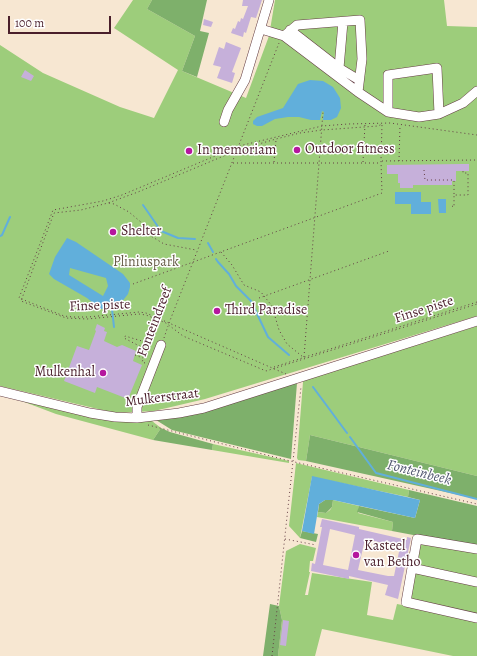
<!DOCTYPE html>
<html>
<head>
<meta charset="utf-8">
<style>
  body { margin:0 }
  #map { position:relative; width:477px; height:656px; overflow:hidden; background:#f7e7d2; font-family:Alegreya,serif }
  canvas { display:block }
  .scale { position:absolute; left:8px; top:16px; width:103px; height:18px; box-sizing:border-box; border:2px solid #4a1f2b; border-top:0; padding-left:5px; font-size:12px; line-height:14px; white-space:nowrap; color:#4a1f2b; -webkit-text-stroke:3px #fff; paint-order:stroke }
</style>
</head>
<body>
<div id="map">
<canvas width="477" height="656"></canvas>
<div class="scale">100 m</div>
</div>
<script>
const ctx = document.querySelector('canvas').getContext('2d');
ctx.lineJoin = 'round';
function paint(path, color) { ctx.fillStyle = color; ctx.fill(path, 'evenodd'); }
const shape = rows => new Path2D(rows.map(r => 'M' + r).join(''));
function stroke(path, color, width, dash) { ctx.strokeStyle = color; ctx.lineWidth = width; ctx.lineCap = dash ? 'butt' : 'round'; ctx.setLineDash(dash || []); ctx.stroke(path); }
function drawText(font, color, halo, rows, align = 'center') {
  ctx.font = font + ' Alegreya,serif'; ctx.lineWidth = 3; ctx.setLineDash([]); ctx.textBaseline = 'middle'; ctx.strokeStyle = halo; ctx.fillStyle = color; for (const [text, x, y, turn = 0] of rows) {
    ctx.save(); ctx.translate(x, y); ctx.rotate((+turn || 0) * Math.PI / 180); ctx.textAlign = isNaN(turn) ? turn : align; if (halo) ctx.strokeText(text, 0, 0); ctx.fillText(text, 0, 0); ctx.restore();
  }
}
paint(shape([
  [133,0,152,0,147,9,195,36,182,71,246,98,269,36,275,0,444,0,447,26,477,27,477,316,205,399,154,411,115,413,0,386,0,45,43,73,120,107,154,118,178,70,114,28],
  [477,326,477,476,310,435,306,461,298,460,297,458,303,382,305,379],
  [19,400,124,421,152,421,161,428,153,440,56,414],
  [213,444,289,461,289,463,212,450],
  [296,463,409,490,408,497,312,477,300,538,289,526],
  [333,500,359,506,358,513,393,522,392,531,317,517,318,512,326,513,330,510,332,507],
  [420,543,477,551,477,579,419,567,417,563],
  [300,544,316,548,313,561,310,561,309,572,310,572,305,595,308,595,312,573,372,582,367,615,393,620,397,604,477,620,477,656,453,656,322,629,315,656,278,656,282,620,279,606,286,551],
  [415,573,477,584,477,616,411,600]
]), '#9dcd7b');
paint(shape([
  [152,0,207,0,200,31,209,33,197,77,182,71,195,36,147,9],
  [297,383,291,459,172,430,156,420],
  [161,428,170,432,213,444,212,450,153,440],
  [310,435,477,476,477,499,306,461],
  [409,490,477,506,477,547,392,531,393,522,357,512,359,506,415,518,420,500,408,497],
  [325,500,333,500,332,507,326,513,318,512,319,504],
  [302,531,318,534,316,542,300,538],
  [270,604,279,606,282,620,278,656,263,656]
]), '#7eb06b');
paint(shape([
  [310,80,323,81,333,87,340,98,341,108,337,117,331,120,323,120,324,112,322,111,320,120,311,120,299,117,288,117,275,119,262,126,257,126,253,124,253,121,257,117,283,108,298,84],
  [395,192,421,192,421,202,431,202,431,214,411,214,411,204,395,204],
  [438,199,446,199,446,213,439,213],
  [67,238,76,242,123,274,130,283,130,287,128,294,117,308,100,309,87,298,54,279,49,274,55,257],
  [70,268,106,278,108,286,103,296,69,275],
  [312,476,420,500,415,518,333,500,325,500,319,504,314,534,302,531]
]), '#61afdb');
stroke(shape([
  [143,205,161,231,178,238,195,239],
  [0,236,2,235,10,217],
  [208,243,213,252],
  [216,259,218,262,229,274,236,286,251,301,268,337,289,355],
  [112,309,114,327],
  [313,387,347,433],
  [350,437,376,473,477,499]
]), '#61afdb', 2);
paint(shape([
  [243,0,262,0,256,18,251,17,246,33,244,32,243,37,231,33,233,28,235,29,238,21,240,22,241,18,243,19,248,6,242,6],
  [204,19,213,22,211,27,203,25],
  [226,42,241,48,232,72,235,73,232,83,217,78,221,67,213,65,219,47,224,49],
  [25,70,34,76,31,81,21,77],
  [461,164,469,164,469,171,456,171,456,181,452,181,452,185,413,185,413,188,400,188,400,183,398,183,398,174,387,174,387,165],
  [97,324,105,328,104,331,107,332,104,341,117,347,122,345,136,351,133,361,142,365,128,399,97,387,95,393,64,381,77,346,89,350,96,331,95,330],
  [322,519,359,527,359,529,407,540,407,537,411,538,398,599,385,595,388,585,349,576,349,579,311,571,312,563,315,564,322,527,320,527],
  [330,529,355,535,348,570,323,565],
  [365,539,400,547,394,576,388,576,358,570],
  [283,620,289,621,286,646,280,645]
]), '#c6b0da');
const minor = shape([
  [261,29,284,36,358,92,388,112,419,117,439,114,463,103,477,91],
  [290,30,339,68,359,80],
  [284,36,297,25,360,20,362,59,358,92],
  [339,68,343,22],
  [388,112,388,75,437,68,439,114],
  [224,122,228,110,245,80,269,0],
  [0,391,90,413,115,417,137,418,179,413,204,408,477,321],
  [137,418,137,407,161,345],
  [477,549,417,539,406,602,477,618],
  [412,568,477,582]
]);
stroke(minor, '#643d44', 10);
stroke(shape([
  [382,161,477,160],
  [399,161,400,125],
  [274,162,276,140],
  [363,162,365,124],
  [233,163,381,163],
  [424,170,425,180,454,180,454,194],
  [109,203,114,204,129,212,142,223,151,236,164,244,196,250],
  [452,206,454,207,454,195,468,195,468,173,463,173,463,171],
  [221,252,232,265,244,285,261,292,264,296,272,306,279,330,287,344,303,357],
  [133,284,382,193,381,161,382,124,378,126,322,130,300,133,276,139,238,150,138,192,108,203,81,210,54,213,21,301,66,318,87,319,139,314,146,315,166,323,183,336,266,371,477,304],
  [259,298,389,251],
  [169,323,279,43],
  [164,338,168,326],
  [135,355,143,358],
  [304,357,323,112],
  [145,363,142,362,147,350,124,338,125,336,152,344],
  [274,367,477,302],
  [286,374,146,313,139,312,88,317,73,317,64,316,19,298,53,210,103,201,122,195,239,146,322,126,348,124,390,123,477,135],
  [148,425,286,460,477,504],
  [285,539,316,545],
  [272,656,301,387]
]), '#643d44', 1, [1, 3]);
stroke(minor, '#fff', 9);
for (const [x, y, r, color] of [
  [297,150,4,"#b5179e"],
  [189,151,4,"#b5179e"],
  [113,232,4,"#b5179e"],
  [217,311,4,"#b5179e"],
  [103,373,4,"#b5179e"],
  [356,555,4,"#b5179e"]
]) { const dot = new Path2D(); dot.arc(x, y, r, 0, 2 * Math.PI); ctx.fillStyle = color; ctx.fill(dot); stroke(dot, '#fff', 1.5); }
drawText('14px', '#4a1f2b', '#fff', [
  ["Outdoor fitness",305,150],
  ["In memoriam",197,151],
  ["Shelter",121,232],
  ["Third Paradise",225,311],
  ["Mulkenhal",95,373,"right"],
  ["Kasteel",364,547],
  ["van Betho",364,563]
], 'left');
drawText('14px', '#675c47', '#fff', [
  ["Pliniuspark",146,263]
]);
drawText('14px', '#4a1f2b', '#fff', [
  ["Finse piste",100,306,-2],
  ["Finse piste",424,310,-18],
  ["Fonteindreef",155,322,-69],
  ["Mulkerstraat",162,398,-7]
]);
drawText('italic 15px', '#535971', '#fff', [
  ["Fonteinbeek",419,473,14]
]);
</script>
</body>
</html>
